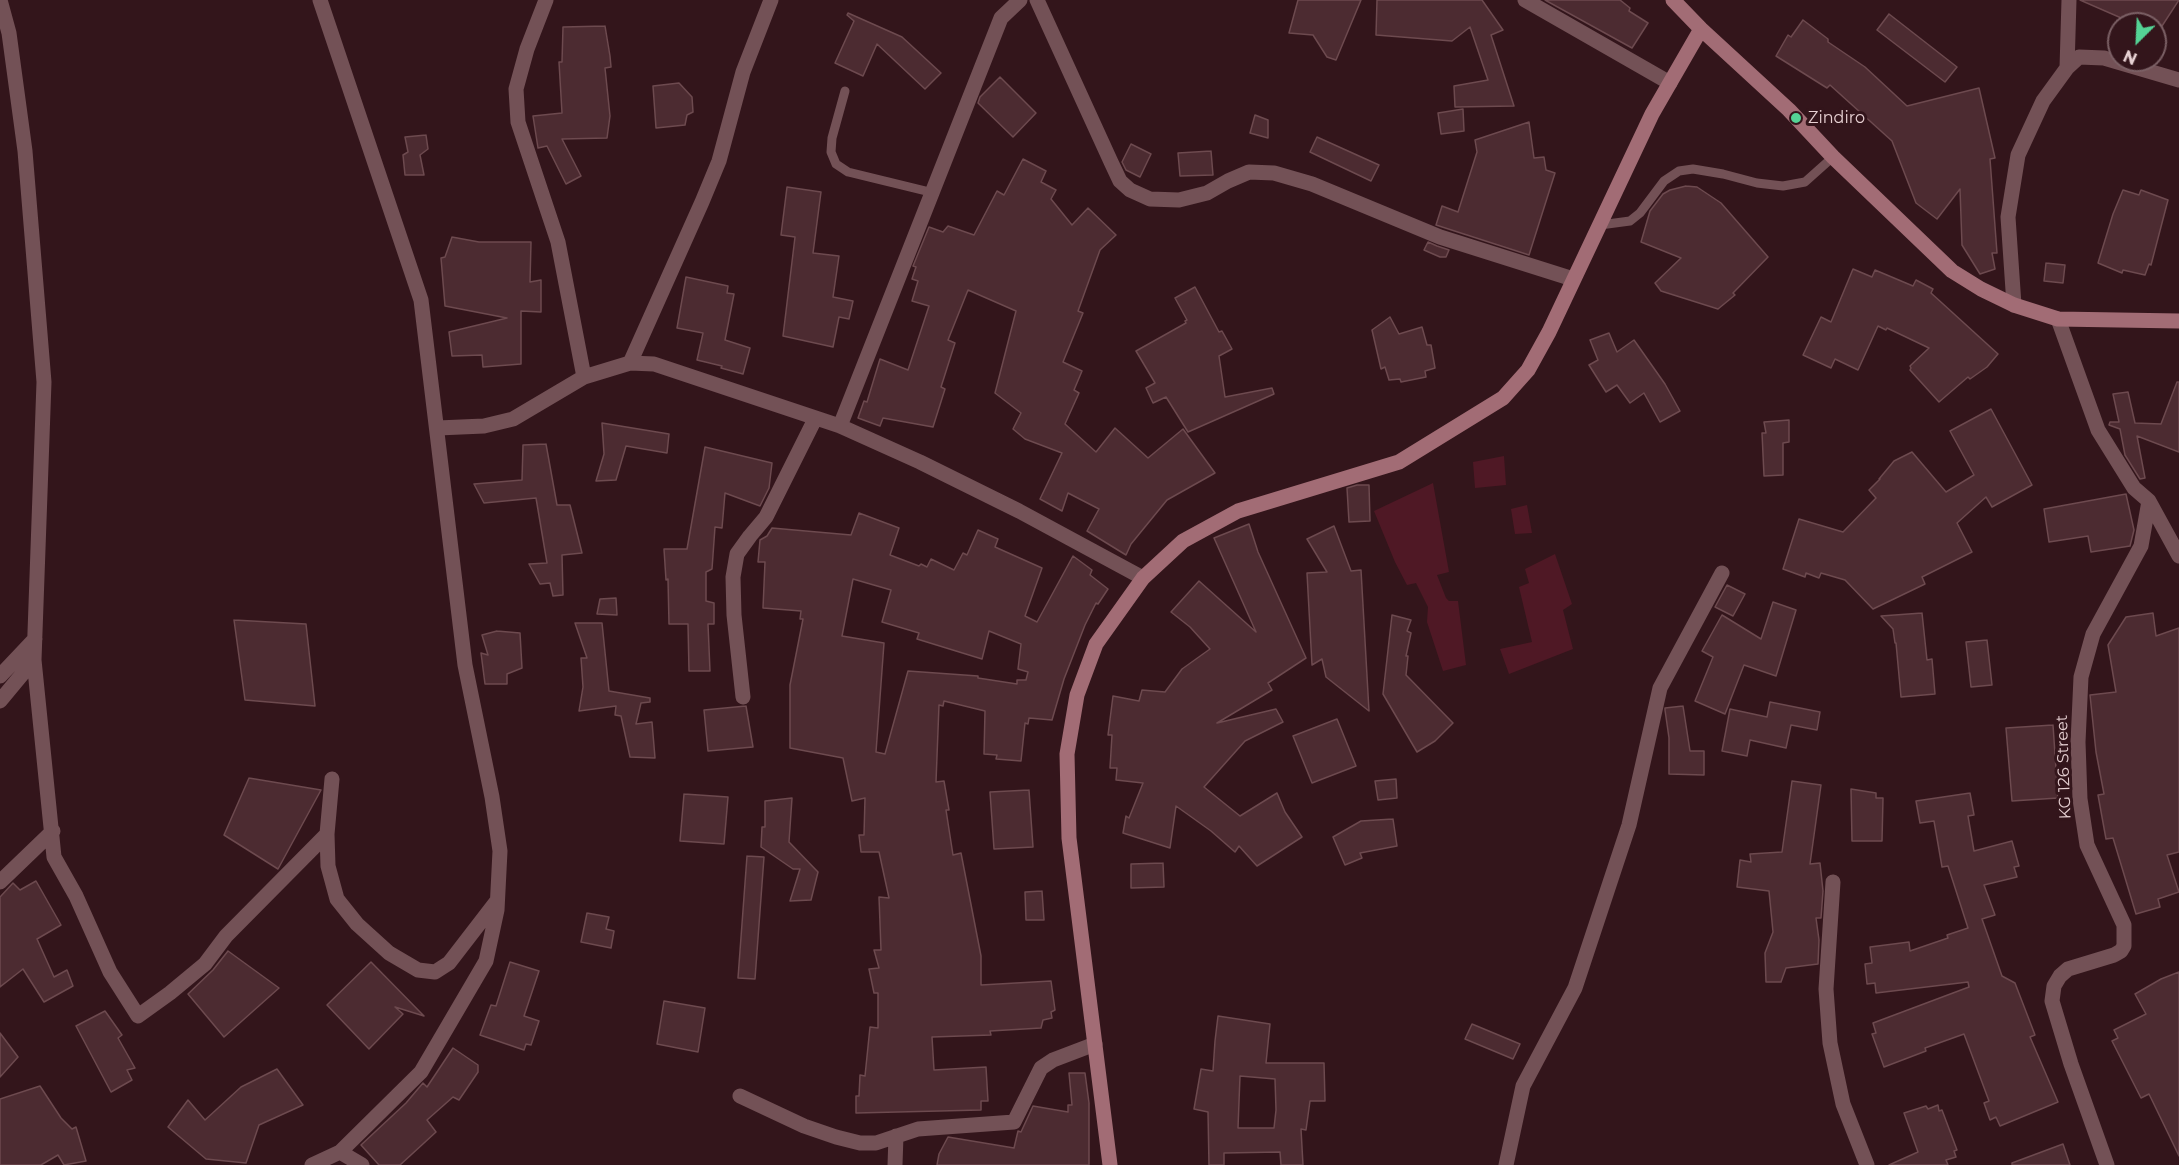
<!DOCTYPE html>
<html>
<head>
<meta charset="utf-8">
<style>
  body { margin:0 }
  #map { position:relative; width:2179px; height:1165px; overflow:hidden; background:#33151b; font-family:Montserrat,sans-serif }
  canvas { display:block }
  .north { position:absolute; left:2107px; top:12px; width:60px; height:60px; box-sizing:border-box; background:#33151b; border:2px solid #7b6065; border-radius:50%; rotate:204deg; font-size:16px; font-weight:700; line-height:24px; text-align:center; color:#e7d1d3 }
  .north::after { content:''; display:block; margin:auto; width:21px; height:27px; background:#54d395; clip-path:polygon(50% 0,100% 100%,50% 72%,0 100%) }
</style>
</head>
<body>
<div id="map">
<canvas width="2179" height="1165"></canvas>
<div class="north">N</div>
</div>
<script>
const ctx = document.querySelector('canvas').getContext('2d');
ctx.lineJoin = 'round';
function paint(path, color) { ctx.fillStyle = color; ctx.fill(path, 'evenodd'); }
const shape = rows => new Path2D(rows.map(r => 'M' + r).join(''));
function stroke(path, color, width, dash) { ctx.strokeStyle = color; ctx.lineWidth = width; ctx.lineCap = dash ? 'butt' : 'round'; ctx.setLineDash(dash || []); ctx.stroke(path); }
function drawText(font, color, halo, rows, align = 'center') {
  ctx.font = font + ' Montserrat,sans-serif'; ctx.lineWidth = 6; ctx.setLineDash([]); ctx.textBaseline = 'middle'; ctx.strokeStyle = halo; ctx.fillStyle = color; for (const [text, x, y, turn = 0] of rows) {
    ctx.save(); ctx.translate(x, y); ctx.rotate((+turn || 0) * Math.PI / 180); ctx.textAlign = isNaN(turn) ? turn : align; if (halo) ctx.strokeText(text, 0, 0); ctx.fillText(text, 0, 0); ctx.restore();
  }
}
paint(shape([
  [1504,456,1506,485,1475,488,1473,462],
  [1433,483,1449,572,1437,575,1446,598,1449,601,1458,601,1466,665,1443,671,1427,622,1428,607,1416,583,1407,585,1395,562,1374,511],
  [1527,505,1532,533,1515,534,1511,509],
  [1555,554,1572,604,1563,610,1573,649,1509,674,1500,649,1532,642,1519,587,1529,583,1525,569]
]), '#4f1825');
const building = shape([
  [1298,0,1361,0,1336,60,1327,57,1313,35,1289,33,1298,0],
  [1377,0,1482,0,1503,30,1491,35,1514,106,1455,107,1454,86,1488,80,1470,27,1452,41,1376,35,1377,0],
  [1545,0,1620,0,1630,8,1629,11,1648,23,1632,48,1545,0],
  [2080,0,2179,0,2162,26,2156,22,2141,18,2138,24,2135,24,2080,0],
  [848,13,902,37,941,73,925,89,877,44,863,76,835,63,854,21,847,15,848,13],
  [1889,14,1957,67,1945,82,1877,30,1889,14],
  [1803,20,1828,39,1828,42,1865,67,1907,106,1979,88,1995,158,1990,159,1997,253,1992,253,1995,269,1980,274,1962,245,1960,189,1937,219,1916,203,1892,141,1830,85,1827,88,1776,56,1788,35,1791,37,1803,20],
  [605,26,610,56,611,67,605,68,610,116,607,138,562,139,581,176,566,184,547,146,538,148,533,116,562,113,559,62,562,62,563,27,605,26],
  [1000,77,1036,113,1013,137,978,103,980,97,1000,77],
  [679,83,692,97,693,112,687,115,685,125,656,128,653,86,679,83],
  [1463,109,1464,131,1441,134,1438,113,1463,109],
  [1255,115,1268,120,1268,138,1250,133,1255,115],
  [1529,122,1534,158,1544,157,1546,170,1555,173,1529,255,1436,225,1442,206,1458,212,1477,152,1475,140,1529,122],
  [426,135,428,149,420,155,424,175,405,175,403,155,408,152,405,137,426,135],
  [1317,137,1379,165,1371,181,1310,152,1317,137],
  [1131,144,1151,154,1140,177,1126,170,1122,162,1131,144],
  [1211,151,1213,175,1180,176,1178,153,1211,151],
  [1023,159,1046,171,1041,182,1056,190,1051,199,1072,225,1088,208,1116,235,1100,250,1078,311,1083,313,1063,362,1082,371,1074,390,1079,393,1065,424,1096,452,1115,428,1148,458,1183,429,1215,473,1167,500,1131,544,1126,555,1087,531,1099,509,1068,493,1062,511,1040,499,1062,453,1025,439,1013,429,1021,413,995,393,1016,311,968,290,948,340,955,343,941,387,945,389,933,427,883,418,880,426,858,418,864,401,867,402,880,359,908,370,929,306,912,301,918,281,912,279,916,267,913,266,929,227,943,232,948,226,974,235,997,191,1004,195,1023,159],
  [1686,186,1697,187,1721,203,1768,257,1733,293,1735,295,1718,309,1661,291,1655,283,1681,258,1641,242,1650,211,1663,194,1670,190,1686,186],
  [787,187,821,192,813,253,839,256,833,297,853,301,849,319,839,317,833,347,783,336,795,237,781,235,787,187],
  [2123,190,2139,195,2141,190,2168,200,2151,265,2149,264,2145,275,2123,270,2122,273,2098,263,2113,214,2123,190],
  [452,237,479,242,531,242,530,282,541,280,541,312,521,311,521,364,483,367,482,355,452,356,449,332,507,318,445,306,441,258,445,257,452,237],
  [1428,242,1437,246,1449,250,1446,257,1440,257,1424,250,1428,242],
  [2046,263,2065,265,2063,283,2044,281,2046,263],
  [1853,269,1872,277,1875,270,1913,286,1916,280,1933,289,1931,293,1998,354,1987,367,1970,379,1968,377,1939,402,1910,370,1911,368,1910,366,1929,348,1887,328,1886,330,1878,326,1858,370,1835,359,1831,368,1803,355,1821,317,1831,322,1853,269],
  [686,277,728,286,727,293,734,294,725,340,750,348,743,374,721,368,722,366,697,360,703,333,677,328,686,277],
  [1195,287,1219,332,1222,331,1232,349,1219,356,1225,397,1272,388,1274,394,1188,432,1166,397,1153,403,1146,388,1155,383,1136,351,1186,323,1185,321,1187,320,1175,298,1195,287],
  [1390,317,1399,334,1422,327,1427,345,1431,345,1435,368,1425,371,1426,377,1401,382,1400,379,1389,380,1385,367,1381,369,1372,330,1390,317],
  [1609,333,1617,352,1634,340,1665,384,1680,411,1660,422,1644,393,1630,403,1617,385,1606,392,1589,365,1598,360,1590,340,1609,333],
  [2177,382,2179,382,2179,452,2137,436,2145,478,2140,479,2125,455,2120,429,2109,425,2110,422,2119,422,2113,394,2128,392,2135,423,2161,424,2177,382],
  [1991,409,2032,485,1992,507,1986,497,1957,523,1972,552,1922,577,1925,584,1873,609,1845,580,1821,573,1819,578,1806,573,1805,577,1783,569,1799,519,1843,532,1876,498,1869,490,1880,479,1879,479,1894,461,1912,452,1946,492,1974,475,1950,431,1991,409],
  [1789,420,1789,442,1783,443,1783,475,1764,476,1762,433,1766,433,1764,422,1789,420],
  [602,423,669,434,667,453,626,446,616,480,596,481,604,454,602,423],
  [546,444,557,505,570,505,582,553,562,555,563,595,553,596,550,583,540,584,529,564,547,563,536,498,484,503,474,484,522,480,523,445,546,444],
  [705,447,772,463,769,488,760,506,725,493,722,528,715,527,712,569,706,572,706,601,714,603,714,624,708,624,710,671,689,671,688,624,669,624,668,579,666,580,664,549,687,549,705,447],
  [1357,485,1369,485,1370,521,1349,522,1347,488,1357,485],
  [2126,494,2134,530,2130,546,2091,552,2088,536,2049,542,2044,509,2126,494],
  [859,513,899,528,890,555,919,566,921,564,927,567,931,559,954,570,963,553,967,555,978,530,998,539,995,547,1042,568,1025,616,1037,622,1073,556,1092,570,1090,575,1108,589,1098,604,1096,603,1085,625,1064,679,1052,720,1029,718,1028,724,1025,723,1021,761,996,759,997,755,984,754,985,711,944,701,943,706,939,705,936,782,944,781,949,810,946,810,953,855,961,853,981,956,981,985,1051,981,1055,1010,1051,1012,1052,1018,1043,1020,1041,1028,990,1031,991,1035,932,1037,934,1070,986,1067,988,1101,981,1101,981,1110,856,1113,856,1096,859,1096,860,1075,865,1076,870,1027,878,1028,878,993,874,993,869,969,879,968,874,950,881,950,879,897,889,898,879,852,861,852,859,835,864,835,865,798,852,801,843,758,790,748,790,685,803,619,800,619,801,611,763,608,765,562,758,562,760,540,767,536,772,528,851,535,859,513],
  [853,579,891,590,882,622,919,633,917,639,982,659,989,631,1021,644,1018,669,1028,672,1026,680,1017,680,1017,684,978,678,978,676,908,671,885,754,876,752,884,643,842,636,853,579],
  [1249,524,1258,552,1306,658,1268,683,1272,690,1217,723,1276,709,1283,722,1245,741,1204,787,1240,816,1277,793,1285,812,1302,837,1257,866,1239,846,1235,852,1211,831,1176,806,1170,848,1123,833,1126,816,1129,818,1143,783,1116,780,1117,768,1110,768,1112,735,1108,735,1113,696,1139,701,1142,690,1165,692,1182,669,1210,649,1190,627,1171,612,1199,581,1256,632,1214,538,1249,524],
  [1334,526,1351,571,1361,570,1369,711,1326,677,1322,659,1312,665,1307,573,1327,572,1307,539,1334,526],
  [1727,585,1745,594,1733,616,1715,607,1727,585],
  [616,598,617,615,597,614,600,599,616,598],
  [1773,602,1796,610,1776,676,1744,665,1725,714,1695,701,1713,657,1702,651,1722,615,1761,639,1773,602],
  [1922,613,1927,660,1932,659,1935,694,1901,697,1896,643,1895,643,1893,629,1881,616,1922,613],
  [2153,613,2156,636,2179,628,2179,852,2167,855,2179,892,2158,899,2160,907,2136,914,2113,838,2106,839,2098,795,2104,794,2096,752,2090,695,2116,692,2108,645,2126,617,2153,613],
  [1392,615,1411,620,1407,631,1411,633,1406,656,1408,656,1406,675,1453,723,1435,741,1417,752,1383,694,1392,615],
  [234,620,306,624,315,706,245,700,234,620],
  [575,623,602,623,609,691,650,698,650,702,641,703,636,724,652,722,655,758,630,757,621,716,615,715,616,706,579,711,583,687,581,658,587,658,575,623],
  [497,631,520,633,522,668,507,674,507,684,485,684,481,653,488,655,482,635,497,631],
  [1987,640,1992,685,1971,687,1966,642,1987,640],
  [1770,702,1820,712,1817,730,1791,725,1786,748,1750,740,1747,756,1722,751,1730,709,1767,717,1770,702],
  [746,706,753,747,708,751,704,710,746,706],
  [1683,706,1690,751,1704,751,1704,775,1669,774,1669,738,1665,710,1665,708,1683,706],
  [1337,719,1356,766,1312,783,1293,736,1337,719],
  [2053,725,2058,798,2012,801,2006,728,2053,725],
  [249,778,321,790,278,869,224,835,249,778],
  [1396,779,1397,798,1378,800,1375,781,1396,779],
  [1792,781,1821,785,1810,864,1820,863,1823,891,1821,918,1816,918,1819,940,1818,964,1786,968,1781,982,1766,982,1765,953,1773,932,1769,891,1737,887,1740,860,1751,862,1750,854,1782,852,1792,781],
  [1851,789,1876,793,1876,798,1883,798,1882,841,1852,841,1851,789],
  [1029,790,1033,847,994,849,990,792,1029,790],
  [1970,793,1974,815,1968,816,1974,851,2012,841,2019,866,2014,867,2017,877,1984,885,1995,915,1982,919,2002,976,2015,983,2035,1035,2030,1037,2058,1102,2000,1126,1996,1117,1990,1120,1984,1103,1989,1101,1964,1034,1925,1048,1926,1051,1884,1067,1872,1034,1876,1033,1873,1023,1969,987,1968,982,1876,993,1875,983,1867,984,1865,964,1872,963,1870,947,1909,942,1910,951,1948,938,1947,935,1968,928,1948,866,1942,867,1934,821,1920,823,1916,801,1970,793],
  [684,794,728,797,724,844,680,841,684,794],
  [792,798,789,842,818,872,811,900,790,901,800,869,793,869,761,847,762,827,765,827,765,801,792,798],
  [1393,819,1397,846,1360,853,1362,858,1345,865,1333,837,1361,821,1393,819],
  [747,856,764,857,755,979,738,978,747,856],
  [1163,863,1164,887,1131,888,1131,864,1163,863],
  [36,881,61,925,37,939,54,977,67,970,73,986,44,1002,23,969,0,987,0,897,13,883,20,890,36,881],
  [1042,891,1044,920,1026,920,1025,892,1042,891],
  [587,913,609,917,606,929,614,931,611,948,581,942,587,913],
  [228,951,279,988,224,1037,188,994,213,970,228,951],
  [371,962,424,1016,395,1007,403,1014,369,1049,327,1005,371,962],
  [510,962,539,971,524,1016,539,1021,531,1045,526,1044,524,1050,480,1035,491,1005,496,1006,510,962],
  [2179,972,2179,1156,2149,1094,2141,1098,2112,1041,2118,1038,2114,1030,2146,1014,2135,994,2161,979,2179,972],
  [664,1001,705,1008,698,1052,657,1044,664,1001],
  [105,1011,122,1035,118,1038,135,1068,127,1070,132,1080,111,1092,76,1026,105,1011],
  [1218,1016,1270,1024,1266,1063,1324,1063,1325,1101,1310,1101,1306,1130,1301,1129,1303,1165,1281,1165,1280,1152,1224,1153,1224,1165,1209,1165,1208,1112,1194,1109,1201,1069,1213,1071,1215,1041,1218,1016],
  [1240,1076,1275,1079,1276,1110,1274,1128,1238,1128,1240,1076],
  [1472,1024,1520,1044,1513,1059,1465,1039,1472,1024],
  [0,1033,18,1057,0,1077,0,1033],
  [453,1048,478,1065,478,1072,459,1100,453,1097,427,1120,436,1132,400,1165,379,1165,361,1145,406,1103,423,1083,427,1087,453,1048],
  [277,1069,303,1105,259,1125,246,1163,206,1159,168,1127,188,1100,205,1120,241,1087,277,1069],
  [1069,1073,1085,1073,1089,1103,1089,1165,937,1165,939,1154,948,1137,1014,1148,1018,1131,1021,1132,1033,1106,1068,1112,1068,1105,1072,1105,1069,1073],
  [40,1086,61,1118,72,1129,76,1127,86,1161,64,1165,58,1155,41,1165,0,1165,0,1099,40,1086],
  [1938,1105,1939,1111,1942,1110,1957,1150,1954,1151,1956,1157,1946,1160,1948,1165,1889,1165,1918,1152,1904,1113,1926,1106,1928,1109,1938,1105],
  [2063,1144,2070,1165,2012,1165,2012,1163,2063,1144]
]);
paint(building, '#4c2b31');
stroke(building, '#6d4a4f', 1.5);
stroke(shape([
  [845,91,832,138,831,152,836,164,848,172,930,192],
  [1600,225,1630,221,1640,213,1664,181,1679,171,1693,169,1723,174,1757,183,1783,186,1805,182,1833,157]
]), '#735156', 9);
stroke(shape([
  [0,0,9,33,25,151,44,382,34,660,54,857,76,896,110,972,138,1016,170,993,205,964,226,936,327,834],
  [546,0,527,49,516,89,518,122,558,242,584,377],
  [1037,0,1111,162,1120,181,1130,190,1150,199,1179,200,1207,193,1228,181,1249,172,1274,173,1312,184,1440,237,1573,279],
  [1525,0,1670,83],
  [2067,68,2069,0],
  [2014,305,2008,217,2018,155,2043,101,2067,68,2079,57,2104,58,2179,80],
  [2058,319,2098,430,2134,488,2149,501,2179,556],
  [630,363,702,202,719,161,743,72,771,0],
  [840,426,1001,18,1020,0],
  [438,428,484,426,513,419,584,377,630,363,654,364,840,426,920,462,1019,511,1143,578],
  [0,676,35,639],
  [743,697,734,615,733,577,737,554,750,536,766,517,815,419],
  [0,701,34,660],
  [332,779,327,834,328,866,337,899,357,924,389,953,418,970,435,972,449,963,496,902],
  [0,882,53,831],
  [1833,882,1826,989,1830,1043,1843,1104,1867,1165],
  [740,1096,804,1126,836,1137,860,1143,876,1143,918,1129,1014,1122,1041,1068,1053,1060,1095,1044],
  [340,1152,362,1165],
  [312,1165,340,1152,421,1072,486,961,497,910,500,851,492,797,465,665,421,300,320,0],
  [895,1165,896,1136],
  [1506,1165,1523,1086,1575,988,1629,825,1660,688,1722,573],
  [2107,1165,2071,1064,2052,1001,2054,986,2060,976,2068,969,2114,955,2121,951,2124,946,2124,925,2087,845,2080,799,2078,742,2081,677,2093,634,2141,546,2149,501]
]), '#735156', 15);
stroke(shape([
  [1673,0,1701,29,1789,110,1833,157,1952,271,1981,289,2014,305,2058,319,2179,321],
  [1110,1165,1069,838,1067,754,1077,695,1096,644,1143,578,1183,541,1238,511,1399,462,1503,398,1528,370,1549,332,1652,114,1701,29]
]), '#a26c75', 15);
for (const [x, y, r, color] of [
  [1796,118,6,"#54d395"]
]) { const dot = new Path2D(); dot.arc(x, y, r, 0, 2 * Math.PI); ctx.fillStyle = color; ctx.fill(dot); stroke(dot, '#33151b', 2); }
drawText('16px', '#e7d1d3', '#33151b', [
  ["Zindiro",1808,118]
], 'left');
drawText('16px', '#e7d1d3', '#33151b', [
  ["KG 126 Street",2064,767,-92]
]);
</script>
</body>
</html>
